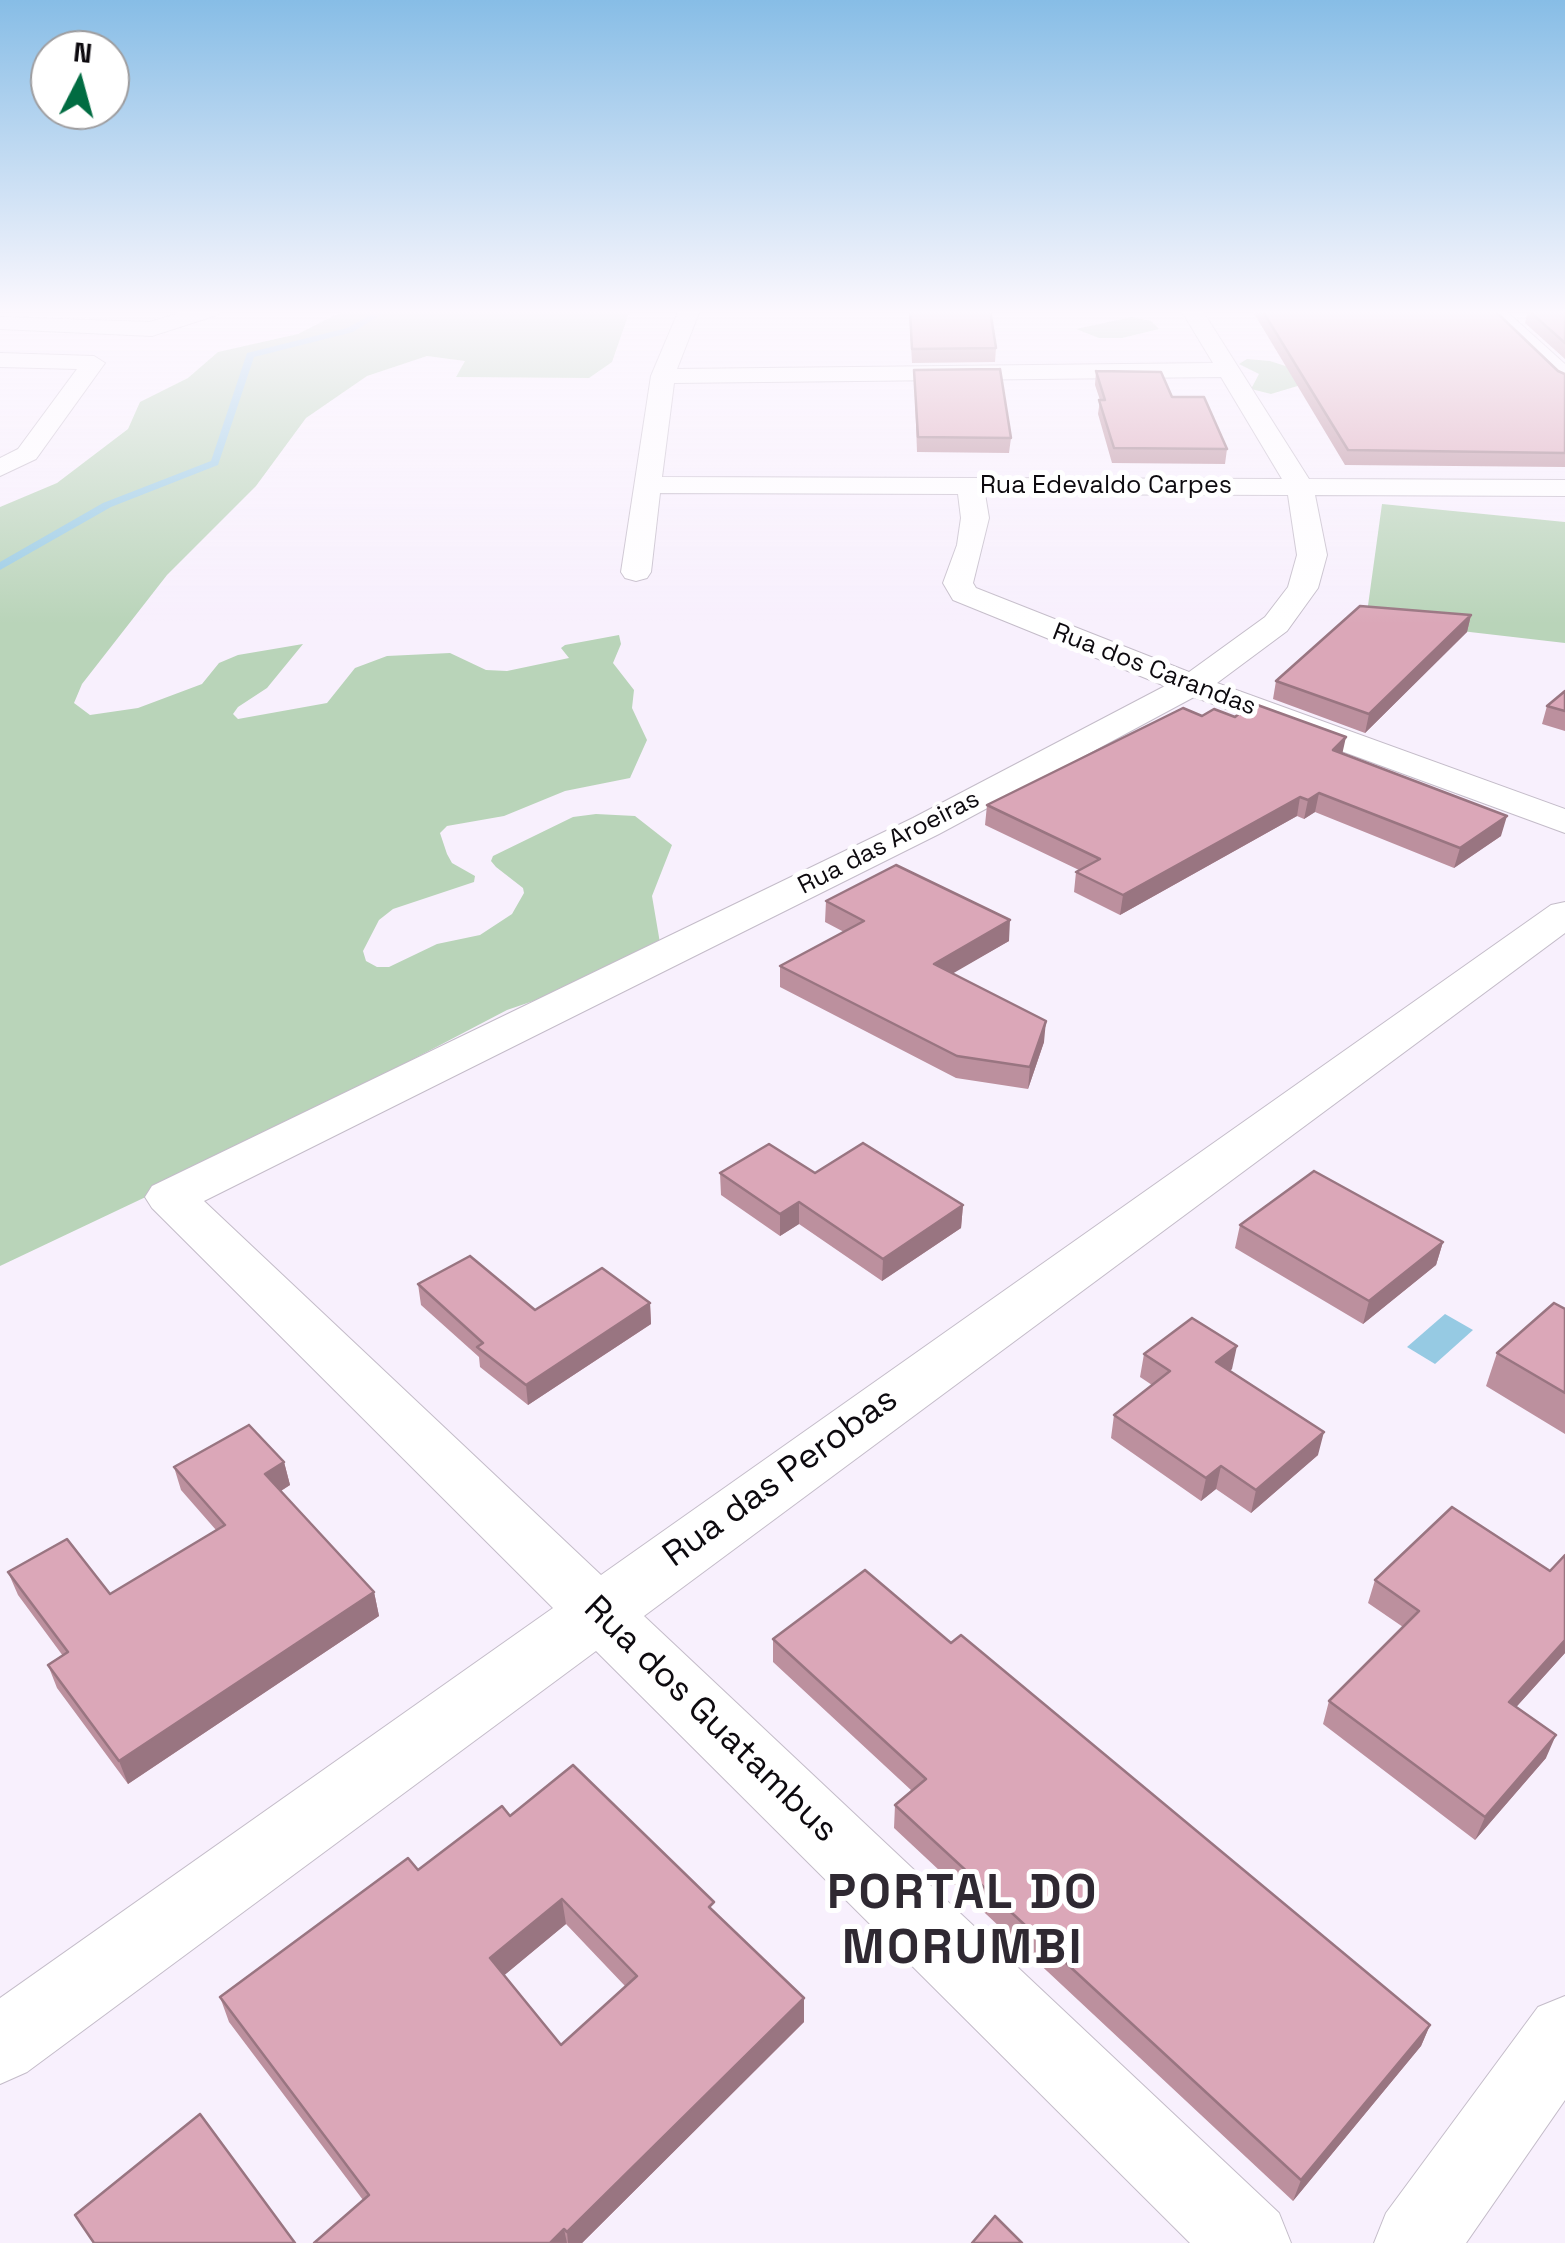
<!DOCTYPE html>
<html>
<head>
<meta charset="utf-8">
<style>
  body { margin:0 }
  #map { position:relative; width:1565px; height:2243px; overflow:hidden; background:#f8f0fd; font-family:"Space Grotesk",sans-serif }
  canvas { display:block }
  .north { position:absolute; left:30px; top:30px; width:100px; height:100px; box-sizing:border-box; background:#fff; border:2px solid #9e9d9f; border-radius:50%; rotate:6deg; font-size:28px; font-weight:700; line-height:40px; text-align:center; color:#0d0a0f }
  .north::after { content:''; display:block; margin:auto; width:35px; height:45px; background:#016c42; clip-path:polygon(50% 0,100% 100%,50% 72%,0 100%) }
</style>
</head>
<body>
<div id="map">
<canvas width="1565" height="2243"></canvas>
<div class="north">N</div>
</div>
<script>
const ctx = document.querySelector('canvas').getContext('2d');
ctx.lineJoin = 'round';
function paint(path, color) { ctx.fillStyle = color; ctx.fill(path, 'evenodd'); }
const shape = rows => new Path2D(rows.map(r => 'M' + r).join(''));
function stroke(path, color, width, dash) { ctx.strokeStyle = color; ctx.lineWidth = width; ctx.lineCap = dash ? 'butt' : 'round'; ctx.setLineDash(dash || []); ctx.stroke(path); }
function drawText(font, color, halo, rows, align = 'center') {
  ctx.font = font + ' "Space Grotesk",sans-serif'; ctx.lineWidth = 10; ctx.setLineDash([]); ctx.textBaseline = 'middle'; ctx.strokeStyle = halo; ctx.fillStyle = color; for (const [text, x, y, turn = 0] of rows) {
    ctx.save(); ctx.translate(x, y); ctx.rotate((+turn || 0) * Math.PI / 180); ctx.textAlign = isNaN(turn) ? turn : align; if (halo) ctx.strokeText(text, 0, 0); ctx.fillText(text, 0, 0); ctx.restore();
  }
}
paint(shape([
  [345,310,630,310,612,362,589,378,456,377,465,361,427,356,367,376,306,418,256,486,167,575,82,684,74,703,90,715,138,708,202,684,219,663,238,655,303,644,267,688,238,707,233,714,238,719,327,703,355,668,387,656,450,653,486,670,507,671,569,658,561,648,565,645,619,635,621,644,613,663,634,690,632,708,647,740,630,778,565,791,504,816,447,826,440,833,447,854,452,863,475,876,474,882,393,909,379,920,363,951,366,961,377,967,389,967,437,944,480,935,512,914,524,893,523,888,496,867,491,861,493,856,573,817,596,814,635,816,672,845,652,896,660,943,621,971,507,1010,190,1176,0,1266,0,507,57,483,128,429,140,402,188,378,218,352,298,334],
  [1132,317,1151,321,1159,329,1122,338,1099,338,1076,329],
  [1247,359,1270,361,1304,372,1314,381,1271,394,1251,389,1259,374,1239,364],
  [1382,504,1565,522,1565,643,1366,620]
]), '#b9d4b9');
paint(shape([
  [1445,1314,1473,1330,1435,1364,1407,1347]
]), '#96cae3');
paint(shape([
  [380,310,389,310,353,332,254,357,218,465,111,507,0,570,0,562,103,503,211,461,247,353,347,328,380,310]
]), '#96cae3');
const street = shape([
  [189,310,220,310,217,315,152,336,0,329,0,317,150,322,189,310],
  [679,310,700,310,677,369,1213,363,1181,310,1202,310,1309,479,1565,480,1565,496,1315,495,1327,555,1318,588,1287,631,1217,683,1565,809,1565,833,1194,697,939,834,204,1201,601,1575,1551,905,1565,902,1565,933,644,1616,1279,2213,1291,2243,1190,2243,596,1651,27,2072,0,2084,0,1998,553,1608,152,1208,145,1197,152,1186,913,818,1165,686,953,600,943,583,957,545,961,518,958,494,660,493,651,572,647,578,636,581,625,578,621,572,651,376,679,310],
  [1221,377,1282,479,662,477,674,383,1221,377],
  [985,494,1288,495,1297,555,1288,587,1265,617,1189,672,976,588,973,583,989,518,985,494],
  [1483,310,1505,310,1565,364,1565,384,1557,382,1483,310],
  [0,353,94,356,105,363,36,459,0,476,0,458,18,449,77,369,0,367,0,353],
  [1565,1996,1565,2100,1466,2243,1374,2243,1386,2213,1538,2007,1565,1996]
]);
stroke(street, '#c4bcc9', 2);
paint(street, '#fff');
paint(shape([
  [909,310,990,310,996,348,995,362,912,363],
  [1252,310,1470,310,1558,371,1565,374,1565,467,1345,465],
  [1528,310,1565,310,1565,359,1525,323],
  [914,370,1011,438,1009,453,917,452],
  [1096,371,1172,397,1227,449,1225,464,1112,463,1098,414,1100,400,1095,385],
  [1471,615,1467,632,1365,733,1273,699,1276,681],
  [1565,691,1565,731,1542,724,1547,706],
  [1202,716,1235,717,1343,754,1501,836,1454,868,1315,812,1304,819,1297,816,1120,915,1074,892,1076,872,1079,870,985,825,987,805],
  [826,901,1009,941,952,973,1044,1042,1028,1089,956,1078,780,987,780,966,844,932,825,922],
  [720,1173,815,1173,963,1205,961,1228,882,1281,799,1224,780,1236,721,1195],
  [1240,1225,1443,1242,1436,1265,1363,1324,1235,1248],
  [418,1284,535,1310,650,1303,651,1324,528,1405,480,1367,479,1357,421,1305],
  [1565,1309,1565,1434,1486,1386,1497,1353],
  [1144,1354,1232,1369,1229,1371,1318,1455,1251,1513,1216,1489,1201,1501,1111,1438,1114,1415,1152,1385,1140,1377],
  [284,1462,290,1485,281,1491,374,1592,379,1616,128,1784,57,1688,48,1665,63,1656,18,1595,8,1572,110,1594,216,1530,181,1490,174,1467],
  [1565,1555,1565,1653,1516,1707,1546,1758,1475,1840,1323,1724,1329,1701,1403,1627,1368,1603,1375,1580,1550,1571],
  [773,1639,951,1643,1430,2025,1421,2046,1293,2201,894,1828,895,1805,912,1791,773,1662],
  [510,1816,714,1912,804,2022,582,2243,314,2243,363,2200,229,2022,220,1997,418,1870],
  [566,1924,625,1986,561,2045,504,1975]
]), '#bc909e');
paint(shape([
  [1471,615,1467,632,1365,733,1369,714],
  [1346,737,1342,755,1333,750],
  [1319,793,1315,812,1304,819,1308,800],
  [1300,797,1297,816,1120,915,1123,895],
  [1507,816,1501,836,1454,868,1460,848],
  [1010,920,1009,941,933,985,934,964],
  [1046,1021,1044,1042,1028,1089,1030,1067],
  [799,1202,799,1224,780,1236,780,1214],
  [963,1205,961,1228,882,1281,883,1259],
  [1443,1242,1436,1265,1363,1324,1369,1301],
  [650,1303,651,1324,528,1405,526,1385],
  [1237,1346,1232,1369,1211,1385,1216,1362],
  [1324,1432,1318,1455,1251,1513,1256,1490],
  [284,1462,290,1485,271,1497,265,1474],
  [1221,1466,1216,1489,1201,1501,1206,1478],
  [374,1592,379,1616,128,1784,119,1761],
  [1565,1640,1565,1653,1500,1725,1509,1702],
  [1556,1735,1546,1758,1475,1840,1485,1817],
  [562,1899,566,1924,495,1983,490,1958],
  [804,1998,804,2022,582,2243,568,2243,567,2232],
  [1430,2025,1421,2046,1293,2201,1301,2180],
  [564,2229,567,2243,550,2243]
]), '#997581');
const building = shape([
  [910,310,990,310,996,348,912,349,910,310],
  [1262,310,1494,310,1558,371,1565,374,1565,453,1348,450,1262,310],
  [1528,310,1565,311,1565,343,1528,310],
  [1000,369,1011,438,918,437,914,370,1000,369],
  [1096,371,1161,372,1172,397,1204,397,1227,449,1114,448,1099,400,1105,400,1096,371],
  [1360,606,1471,615,1369,714,1276,681,1360,606],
  [1565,691,1565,711,1547,706,1565,691],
  [1252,703,1346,737,1333,750,1507,816,1460,848,1319,793,1308,800,1300,797,1123,895,1076,872,1100,859,987,805,1183,708,1202,716,1214,709,1235,717,1252,703],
  [896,865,1010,920,934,964,1046,1021,1030,1067,957,1056,780,966,864,921,826,901,896,865],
  [863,1143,963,1205,883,1259,799,1202,780,1214,720,1173,769,1144,815,1173,863,1143],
  [1314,1171,1443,1242,1369,1301,1240,1225,1314,1171],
  [470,1256,535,1310,602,1268,650,1303,526,1385,477,1347,483,1343,418,1284,470,1256],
  [1554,1303,1565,1309,1565,1393,1497,1353,1554,1303],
  [1192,1318,1237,1346,1216,1362,1324,1432,1256,1490,1221,1466,1206,1478,1114,1415,1170,1371,1144,1354,1192,1318],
  [249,1425,284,1462,265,1474,374,1592,119,1761,48,1665,68,1652,8,1572,67,1539,110,1594,225,1525,174,1467,249,1425],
  [1452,1507,1550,1571,1565,1555,1565,1640,1509,1702,1556,1735,1485,1817,1329,1701,1419,1611,1375,1580,1452,1507],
  [865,1570,951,1643,961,1635,1430,2025,1301,2180,895,1805,926,1779,773,1639,865,1570],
  [573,1765,714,1902,709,1907,804,1998,567,2232,564,2229,550,2243,314,2243,369,2195,220,1997,408,1858,418,1870,502,1806,510,1816,573,1765],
  [562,1899,637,1976,561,2045,490,1958,562,1899],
  [200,2114,295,2243,94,2243,75,2215,200,2114],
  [995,2216,1022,2243,972,2243,995,2216]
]);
paint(building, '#dba7b8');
stroke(building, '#997581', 2.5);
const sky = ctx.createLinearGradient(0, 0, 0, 624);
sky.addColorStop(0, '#87bde6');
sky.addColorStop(0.5, '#fcf8fe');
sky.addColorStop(1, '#fcf8fe00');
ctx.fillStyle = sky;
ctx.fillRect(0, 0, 1565, 624);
drawText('25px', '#0d0a0f', '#fff', [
  ["Rua Edevaldo Carpes",1106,486],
  ["Rua dos Carandas",1154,670,21],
  ["Rua das Aroeiras",889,843,-27]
]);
drawText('35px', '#0d0a0f', '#fff', [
  ["Rua das Perobas",781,1478,-36],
  ["Rua dos Guatambus",710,1720,44]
]);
ctx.letterSpacing = '2.5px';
drawText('bold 48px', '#2f2932', '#fff', [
  ["PORTAL DO",963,1895],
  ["MORUMBI",963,1950]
]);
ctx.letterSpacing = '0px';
</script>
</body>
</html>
